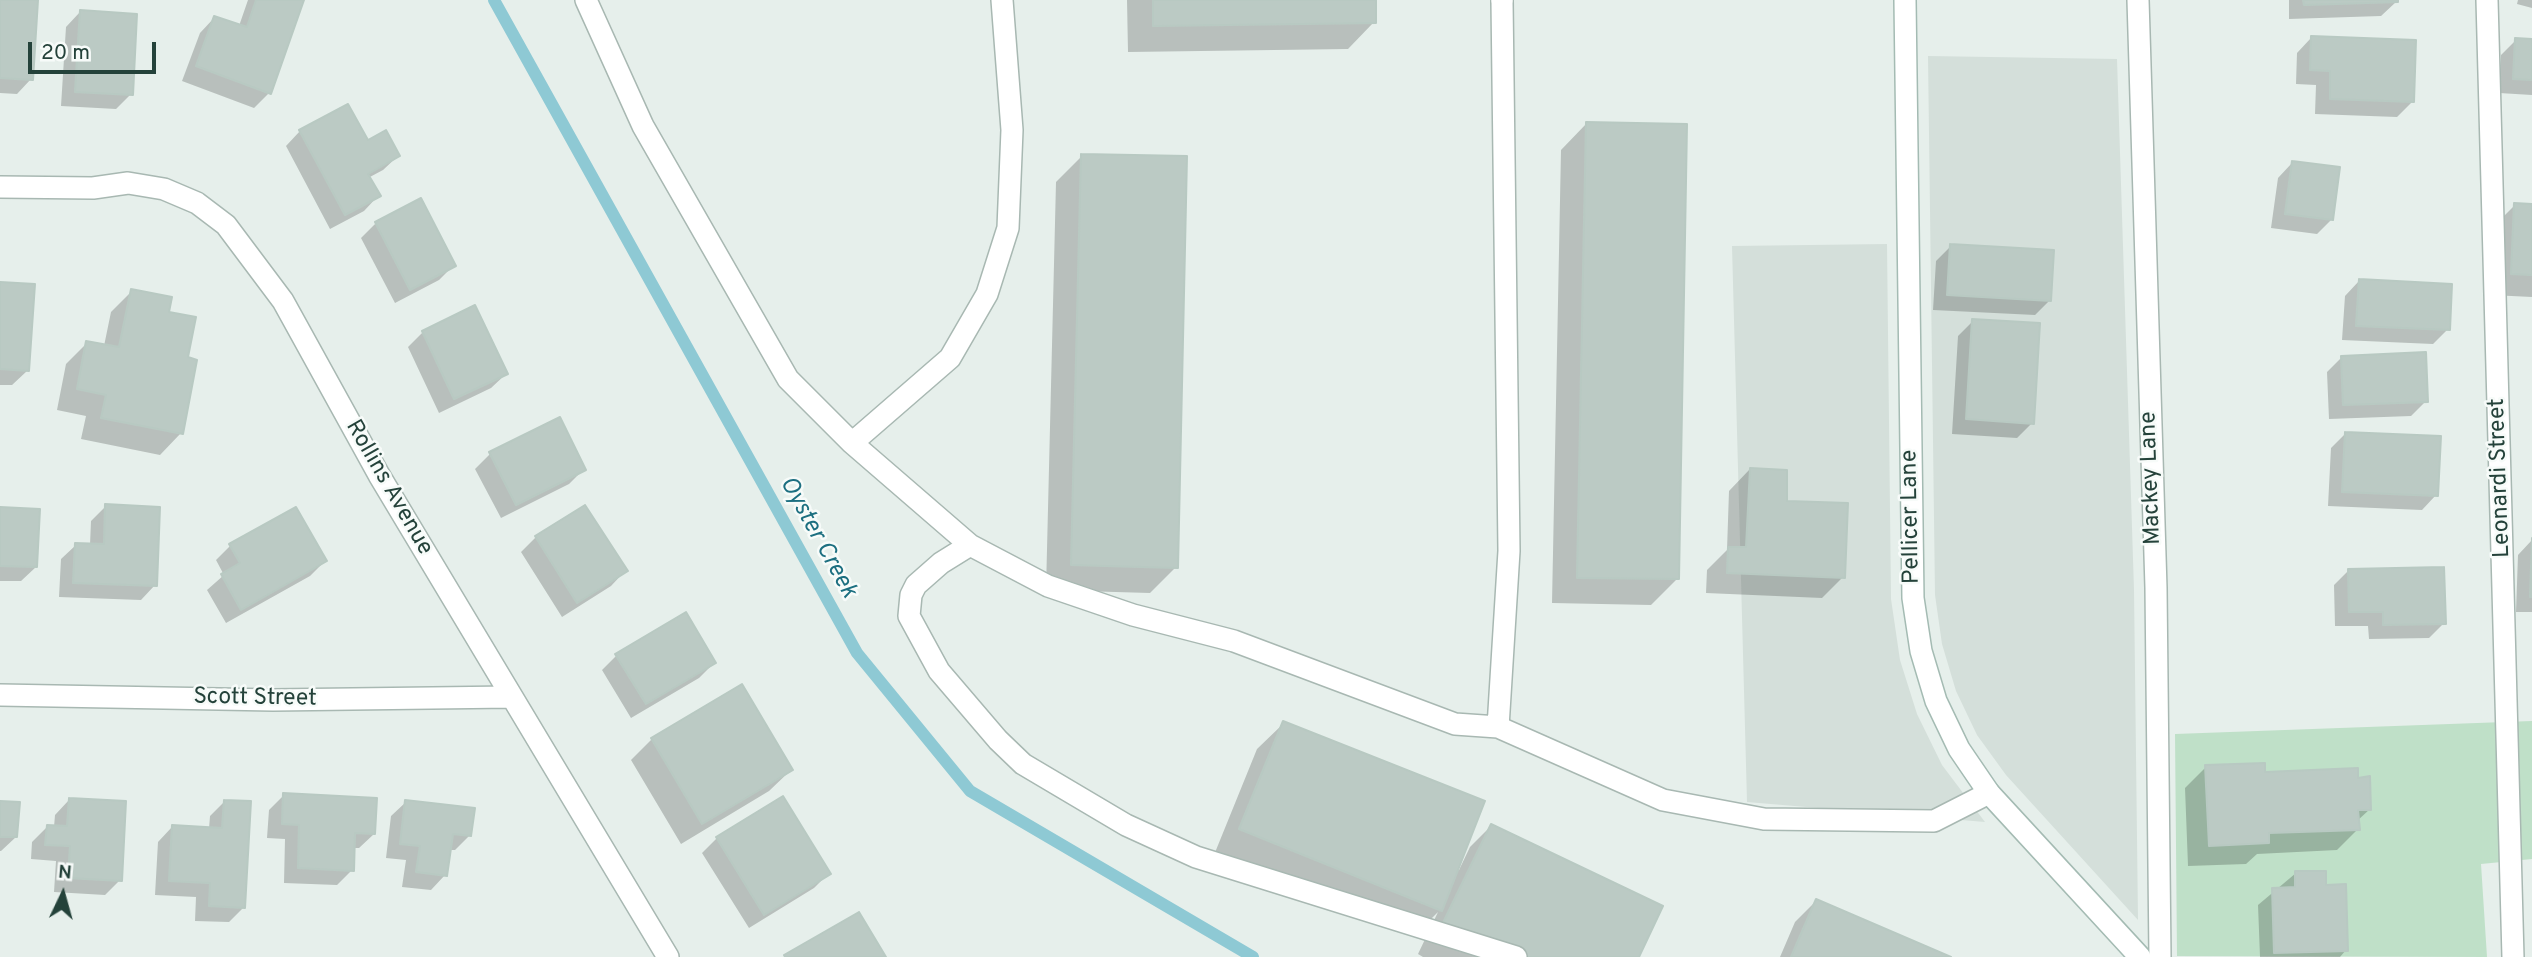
<!DOCTYPE html>
<html>
<head>
<meta charset="utf-8">
<style>
  body { margin:0 }
  #map { position:relative; width:2532px; height:957px; overflow:hidden; background:#e6efeb; font-family:Overpass,sans-serif }
  canvas { display:block }
  .north { position:absolute; left:28px; top:859px; width:70px; height:70px; -webkit-text-stroke:5px #f7fbf9; paint-order:stroke; rotate:5deg; font-size:19px; font-weight:700; line-height:28px; text-align:center; color:#24423a }
  .north::after { content:''; display:block; margin:auto; width:24px; height:32px; background:#24423a; clip-path:polygon(50% 0,100% 100%,50% 72%,0 100%) }
  .scale { position:absolute; left:28px; top:42px; width:128px; height:32px; box-sizing:border-box; border:4px solid #24423a; border-top:0; padding-left:9px; font-size:21px; line-height:24px; white-space:nowrap; color:#24423a; -webkit-text-stroke:5px #f7fbf9; paint-order:stroke }
</style>
</head>
<body>
<div id="map">
<canvas width="2532" height="957"></canvas>
<div class="north">N</div>
<div class="scale">20 m</div>
</div>
<script>
const ctx = document.querySelector('canvas').getContext('2d');
ctx.lineJoin = 'round';
function paint(path, color) { ctx.fillStyle = color; ctx.fill(path, 'evenodd'); }
const shape = rows => new Path2D(rows.map(r => 'M' + r).join(''));
function stroke(path, color, width, dash) { ctx.strokeStyle = color; ctx.lineWidth = width; ctx.lineCap = dash ? 'butt' : 'round'; ctx.setLineDash(dash || []); ctx.stroke(path); }
function drawText(font, color, halo, rows, align = 'center') {
  ctx.font = font + ' Overpass,sans-serif'; ctx.lineWidth = 5; ctx.setLineDash([]); ctx.textBaseline = 'middle'; ctx.strokeStyle = halo; ctx.fillStyle = color; for (const [text, x, y, turn = 0] of rows) {
    ctx.save(); ctx.translate(x, y); ctx.rotate((+turn || 0) * Math.PI / 180); ctx.textAlign = isNaN(turn) ? turn : align; if (halo) ctx.strokeText(text, 0, 0); ctx.fillText(text, 0, 0); ctx.restore();
  }
}
paint(shape([
  [1928,56,2117,59,2134,590,2138,920,2006,775,1977,735,1956,691,1942,644,1935,595],
  [1887,244,1891,599,1900,660,1917,714,1942,765,1985,822,1747,802,1732,246]
]), '#d4dfda');
paint(shape([
  [2532,721,2532,859,2481,864,2487,957,2177,956,2175,734]
]), '#bfe0c8');
paint(shape([
  [0,0,36,0,31,79,17,94,0,93],
  [248,0,302,0,269,93,254,108,182,81,200,33,214,18,239,26],
  [1127,0,1374,0,1374,22,1348,49,1128,52],
  [2289,0,2396,0,2396,2,2381,16,2289,19],
  [2518,0,2532,0,2532,8,2517,4],
  [80,12,131,94,116,109,61,106,66,27],
  [2311,38,2412,102,2397,117,2315,114,2316,85,2296,84,2297,53],
  [2516,40,2532,41,2532,95,2499,93,2501,55],
  [1587,123,1677,579,1651,605,1552,603,1561,150],
  [300,131,367,142,398,156,383,170,368,178,378,196,364,211,330,229,286,146],
  [1082,156,1176,567,1150,593,1046,590,1056,182],
  [2292,163,2332,219,2317,234,2271,228,2278,178],
  [2515,205,2532,206,2532,297,2491,295,2494,226],
  [376,223,454,265,439,280,395,303,361,238],
  [1951,246,2050,300,2035,315,1933,310,1936,261],
  [2359,281,2448,329,2433,344,2342,340,2345,296],
  [0,283,27,371,12,385,0,385],
  [132,291,167,314,186,359,181,433,160,455,81,439,86,416,57,410,66,364,87,343,104,346,111,312],
  [1973,321,2032,423,2017,438,1952,434,1958,336],
  [423,332,506,374,491,388,439,413,408,347],
  [2342,357,2426,401,2411,416,2329,419,2327,372],
  [2345,434,2436,495,2422,510,2328,506,2331,448],
  [490,454,584,469,569,484,501,518,475,469],
  [1750,469,1843,577,1822,598,1706,593,1707,570,1727,550,1729,491],
  [106,506,155,585,141,600,59,597,61,559,76,545,90,545,91,521],
  [0,509,36,567,21,581,0,581],
  [536,537,625,571,611,586,562,617,521,552],
  [2532,540,2532,612,2516,612,2518,555],
  [230,546,325,561,310,576,226,623,207,590,224,575,216,560],
  [2349,570,2444,623,2429,638,2369,639,2368,626,2335,626,2334,585],
  [617,655,714,663,699,678,631,718,602,670],
  [1284,723,1457,869,1459,870,1470,847,1491,826,1637,957,1423,957,1418,954,1438,912,1414,936,1214,855,1257,749],
  [652,739,791,770,769,791,681,844,631,760],
  [2206,767,2356,780,2370,809,2357,821,2358,829,2337,850,2257,854,2246,864,2188,866,2185,788],
  [284,795,374,834,359,848,353,848,352,870,337,885,284,883,285,839,267,838,269,810],
  [69,800,120,880,105,895,54,892,56,861,31,859,32,842,47,827,54,827,55,815],
  [225,801,244,907,229,922,195,921,196,897,155,895,158,842,172,827,209,829,210,816],
  [0,802,16,837,1,851,0,851],
  [406,802,469,836,455,850,449,850,445,875,431,890,402,887,406,860,386,858,391,816],
  [717,838,829,873,814,888,749,928,702,853],
  [2296,873,2325,887,2346,950,2340,957,2260,957,2258,905],
  [1816,901,1946,957,1780,957,1795,922]
]), '#0003');
stroke(shape([
  [494,0,857,653,970,791,1253,957]
]), '#8ec9d4', 12);
const building = shape([
  [0,0,38,0,33,80,0,78,0,0],
  [256,0,304,0,271,94,196,66,214,16,247,27,256,0],
  [1153,0,1376,0,1376,23,1153,26,1153,0],
  [2303,0,2398,0,2398,2,2304,5,2303,0],
  [80,10,137,14,133,95,75,92,80,10],
  [2311,36,2416,40,2414,102,2330,99,2330,71,2310,70,2311,36],
  [2515,38,2532,39,2532,80,2513,79,2515,38],
  [348,104,368,140,386,130,400,156,368,174,381,196,345,215,299,130,348,104],
  [1586,122,1687,124,1679,579,1577,578,1586,122],
  [1081,154,1187,156,1178,568,1071,565,1081,154],
  [2292,161,2340,167,2333,220,2285,214,2292,161],
  [421,198,456,266,410,290,375,222,421,198],
  [2514,203,2532,204,2532,275,2511,274,2514,203],
  [1950,244,2054,250,2051,301,1947,295,1950,244],
  [2359,279,2452,284,2450,330,2356,326,2359,279],
  [0,282,35,284,29,371,0,369,0,282],
  [131,289,172,297,169,312,196,317,188,357,197,360,183,434,101,418,106,395,77,389,86,341,119,347,131,289],
  [475,305,508,374,454,399,422,331,475,305],
  [1972,319,2040,323,2034,424,1966,419,1972,319],
  [2426,352,2428,402,2343,405,2341,356,2426,352],
  [560,417,586,470,516,505,489,452,560,417],
  [2345,432,2441,436,2438,496,2342,492,2345,432],
  [1750,468,1787,470,1787,501,1848,503,1845,578,1727,573,1728,547,1746,547,1750,468],
  [105,504,160,507,157,586,73,583,75,543,104,544,105,504],
  [585,505,628,571,577,603,535,536,585,505],
  [0,507,40,509,37,567,0,566,0,507],
  [296,507,327,561,241,610,221,574,240,563,229,544,296,507],
  [2532,538,2532,597,2530,597,2532,538],
  [2444,567,2446,624,2383,625,2383,612,2349,612,2348,569,2444,567],
  [686,612,716,663,646,704,615,654,686,612],
  [742,684,793,770,702,824,651,738,742,684],
  [1283,721,1485,801,1442,911,1239,829,1283,721],
  [2265,763,2265,772,2358,768,2358,778,2370,776,2371,810,2358,810,2360,830,2269,833,2269,843,2209,846,2205,765,2265,763],
  [283,793,377,798,375,834,355,833,354,871,298,868,299,825,282,824,283,793],
  [783,796,831,874,764,915,716,837,783,796],
  [69,798,126,801,122,881,68,878,70,846,45,845,47,825,67,826,69,798],
  [224,800,251,801,245,908,209,906,210,883,169,881,172,825,222,828,224,800],
  [405,800,475,808,471,836,453,834,447,876,416,872,420,846,400,844,405,800],
  [0,801,20,802,17,837,0,837,0,801],
  [1491,824,1663,906,1639,957,1488,957,1438,933,1491,824],
  [2295,871,2326,871,2326,885,2346,884,2348,951,2274,953,2272,888,2295,887,2295,871],
  [1816,899,1951,957,1791,957,1816,899],
  [859,912,886,957,785,957,784,955,859,912]
]);
paint(building, '#bbcac4');
stroke(building, '#b8c9c2', 2);
const lane = shape([
  [586,0,643,126,788,379,852,443,970,545,1048,586,1133,615,1234,641,1455,724,1498,727,1663,800,1764,819,1934,821,1989,793],
  [852,443,950,358,987,294,1008,228,1012,130,1002,0],
  [970,545,941,563,916,585,911,595,909,616,939,671,998,740,1023,764,1126,825,1196,857,1516,957],
  [1498,727,1509,551,1502,1]
]);
const street = shape([
  [1502,0,1502,1],
  [2138,0,2156,588,2160,957],
  [2487,0,2513,957],
  [0,187,93,188,128,183,164,189,197,203,226,225,283,301,379,475,668,957],
  [0,695,273,700,511,697]
]);
const secondary = shape([
  [1905,0,1913,598,1921,651,1936,701,1959,749,1989,793,2140,957]
]);
stroke(lane, '#a8b8b2', 24);
stroke(street, '#a8b8b2', 24);
stroke(secondary, '#a4bbb3', 24);
stroke(lane, '#fff', 21);
stroke(street, '#fff', 21);
stroke(secondary, '#fff', 21);
drawText('23px', '#24423a', '#f7fbf9', [
  ["Mackey Lane",2152,478,-92],
  ["Leonardi Street",2501,478,-92],
  ["Rollins Avenue",388,488,60],
  ["Pellicer Lane",1912,517,-91],
  ["Scott Street",255,699,1]
]);
drawText('italic 24px', '#1c6f80', '#f7fbf9', [
  ["Oyster Creek",817,538,61]
]);
</script>
</body>
</html>
